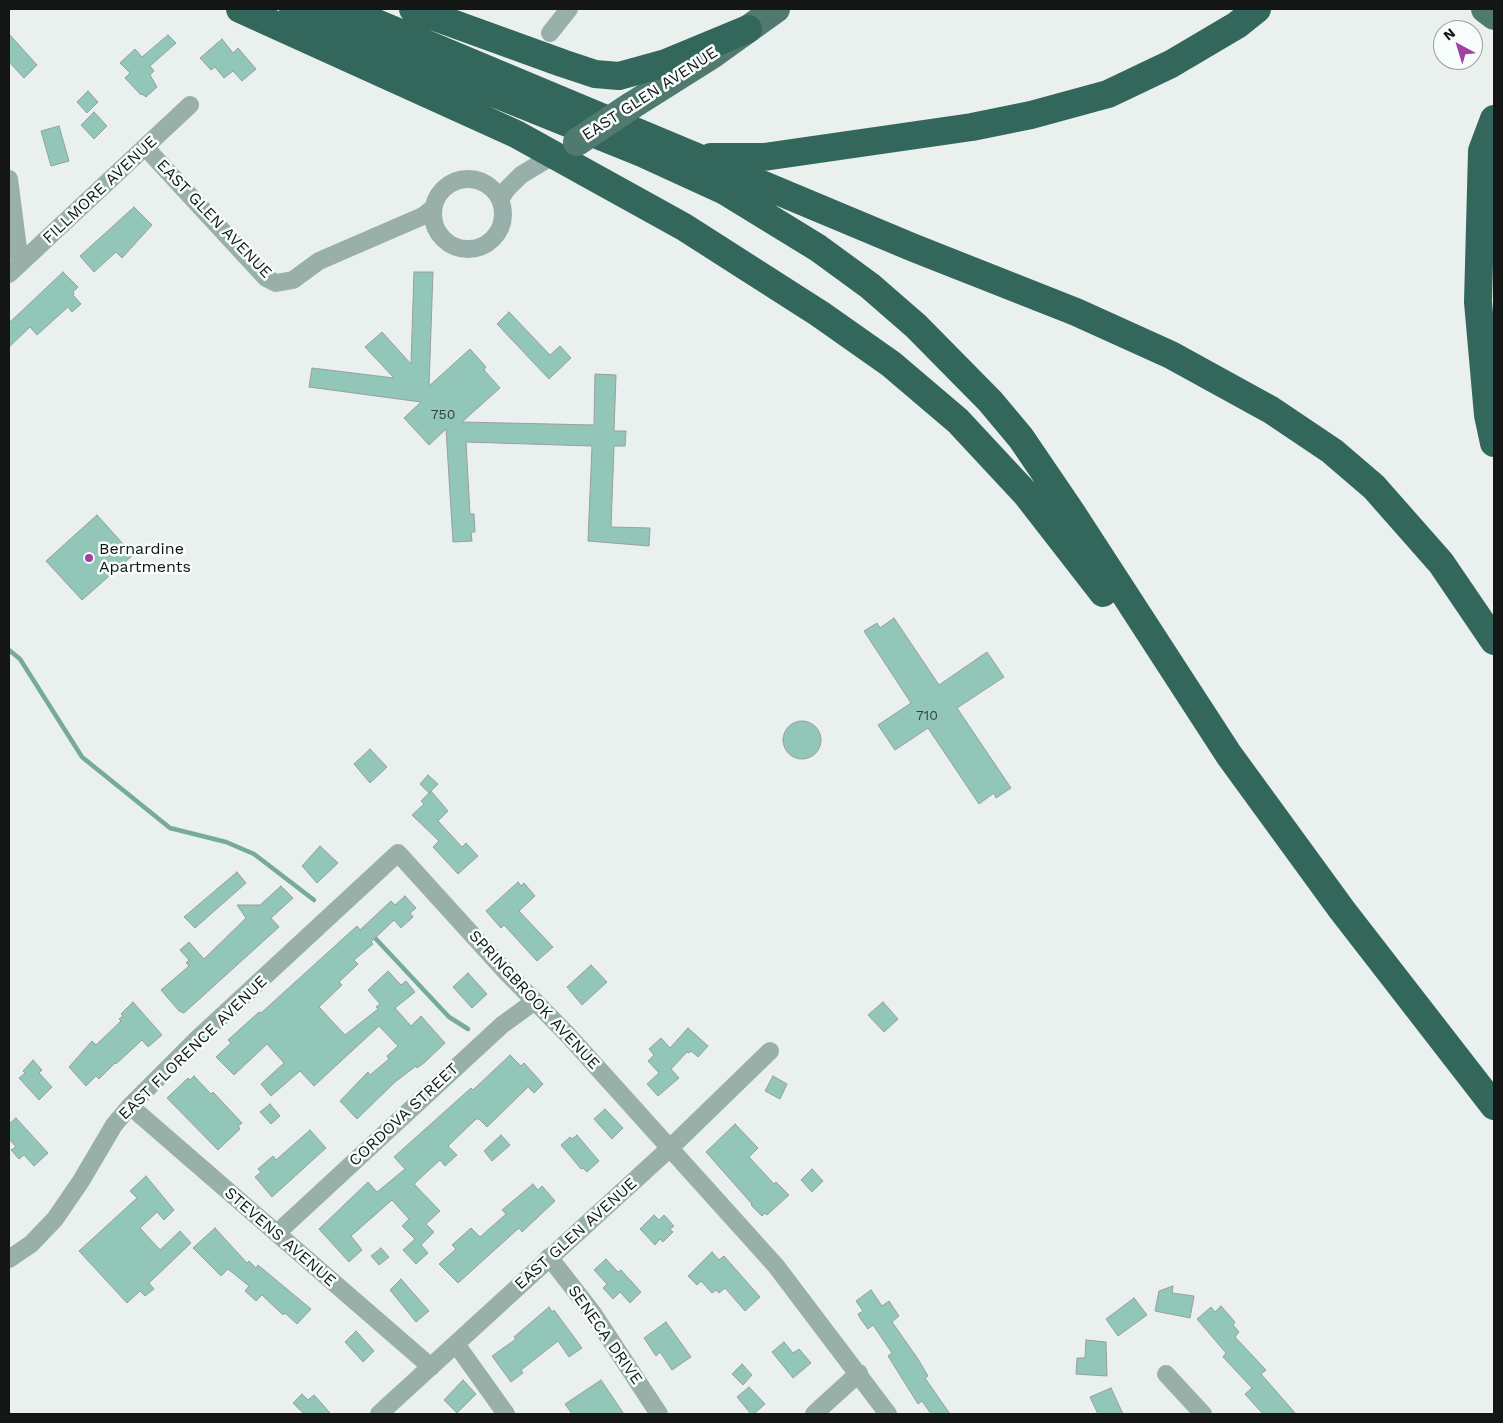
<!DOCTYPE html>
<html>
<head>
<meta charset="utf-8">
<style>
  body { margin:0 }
  #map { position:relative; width:1503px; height:1423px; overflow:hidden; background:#e9f0ee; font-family:"Work Sans",sans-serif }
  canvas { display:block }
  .frame { position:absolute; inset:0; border:10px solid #131615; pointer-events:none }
  .north { position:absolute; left:1433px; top:20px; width:50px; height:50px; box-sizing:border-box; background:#f6fdfb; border:1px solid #9ba19f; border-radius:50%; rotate:321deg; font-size:14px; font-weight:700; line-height:20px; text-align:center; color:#131615 }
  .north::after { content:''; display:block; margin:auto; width:18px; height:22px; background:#a43fa5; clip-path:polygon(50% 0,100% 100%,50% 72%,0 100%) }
</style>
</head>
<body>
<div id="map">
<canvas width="1503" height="1423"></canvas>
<div class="frame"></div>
<div class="north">N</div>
</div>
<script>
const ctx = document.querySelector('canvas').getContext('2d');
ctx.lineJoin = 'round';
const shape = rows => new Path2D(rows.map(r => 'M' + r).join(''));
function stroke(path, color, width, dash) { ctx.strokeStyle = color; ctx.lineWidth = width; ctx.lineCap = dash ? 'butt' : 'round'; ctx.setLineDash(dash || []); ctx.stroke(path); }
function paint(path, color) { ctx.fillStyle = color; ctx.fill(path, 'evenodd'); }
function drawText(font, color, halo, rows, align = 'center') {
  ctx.font = font + ' "Work Sans",sans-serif'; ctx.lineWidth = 5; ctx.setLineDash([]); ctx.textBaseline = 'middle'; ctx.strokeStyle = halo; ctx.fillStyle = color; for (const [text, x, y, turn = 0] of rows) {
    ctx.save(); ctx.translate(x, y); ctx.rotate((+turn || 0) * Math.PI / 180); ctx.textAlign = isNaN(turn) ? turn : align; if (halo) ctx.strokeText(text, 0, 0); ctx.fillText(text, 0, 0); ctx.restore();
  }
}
stroke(shape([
  [9,650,20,659,82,757,170,828,226,842,254,854,314,900],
  [376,939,449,1017,468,1029]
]), '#76aa9d', 4.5);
const building = shape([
  [9,34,37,65,24,78,9,62,9,34],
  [168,35,176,43,150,66,154,71,150,75,157,87,146,97,142,94,141,95,125,78,130,73,120,63,135,49,142,57,168,35],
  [222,39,233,53,238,48,256,69,242,81,233,71,224,78,215,67,211,70,200,58,222,39],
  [88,91,98,102,87,113,77,102,88,91],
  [94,112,107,126,94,139,81,125,94,112],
  [59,126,69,161,51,166,41,131,59,126],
  [134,207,152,225,122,258,116,252,94,272,80,256,134,207],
  [63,272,78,287,73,292,74,294,73,295,81,304,72,312,68,307,37,335,30,327,9,347,9,323,63,272],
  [414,272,433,272,429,386,470,349,486,367,484,370,500,388,462,422,594,425,595,374,616,375,614,431,626,431,625,446,614,446,611,527,650,528,649,546,588,541,592,446,466,442,470,514,474,514,475,532,471,532,472,541,453,542,446,429,429,445,404,418,421,402,309,387,312,368,394,378,365,347,382,332,411,364,414,272],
  [509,312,550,355,560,346,571,358,549,379,497,324,509,312],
  [97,515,133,555,82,600,46,561,97,515],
  [894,618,939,685,987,652,1004,677,957,708,1011,788,996,798,994,793,979,804,928,728,895,750,878,725,911,703,864,631,877,623,880,628,894,618],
  '783 740a19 19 0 1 1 38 0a19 19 0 1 1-38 0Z',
  [370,749,387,767,370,783,354,764,370,749],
  [428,775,438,784,429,793,420,784,428,775],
  [431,791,448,811,438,821,462,847,466,843,478,856,458,874,433,847,439,841,412,815,424,804,421,801,431,791],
  [320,846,338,863,317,883,302,866,320,846],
  [237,872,246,883,195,928,184,917,237,872],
  [518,882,521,886,524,883,535,896,519,911,553,947,537,961,504,925,501,928,486,911,518,882],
  [281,886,293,898,271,918,279,927,184,1013,179,1011,161,990,189,966,186,963,189,960,180,950,189,942,204,959,246,918,237,905,260,905,281,886],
  [405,896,416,908,410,913,413,917,401,928,394,920,371,942,373,944,354,960,358,964,339,982,342,985,319,1007,345,1035,378,1009,376,1007,380,1004,368,990,388,971,401,985,406,981,415,992,395,1008,411,1026,421,1016,445,1043,424,1063,417,1068,416,1066,395,1082,357,1119,340,1101,368,1072,370,1075,389,1059,387,1056,398,1046,379,1026,314,1086,300,1071,271,1096,261,1084,284,1063,267,1044,234,1075,216,1057,231,1043,228,1040,259,1012,261,1013,357,926,360,930,391,901,395,905,405,896],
  [591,965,607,982,582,1005,567,987,591,965],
  [468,973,487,994,472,1008,453,987,468,973],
  [133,1002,162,1035,148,1047,142,1040,116,1064,115,1063,99,1079,96,1076,86,1086,69,1067,92,1041,96,1045,121,1021,119,1019,123,1016,121,1014,133,1002],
  [883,1002,898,1019,884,1032,868,1015,883,1002],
  [688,1028,708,1046,698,1057,691,1051,689,1053,687,1052,671,1069,679,1078,658,1096,647,1084,659,1073,648,1061,654,1055,649,1049,661,1038,670,1048,688,1028],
  [510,1055,521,1066,524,1063,543,1084,534,1093,528,1087,487,1127,479,1119,476,1119,448,1146,457,1155,445,1166,440,1160,414,1184,440,1211,426,1224,434,1232,421,1245,428,1253,416,1264,403,1250,415,1239,402,1226,409,1219,392,1200,351,1236,362,1250,349,1262,319,1229,368,1182,377,1192,405,1169,394,1157,471,1088,473,1090,510,1055],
  [33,1060,42,1070,39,1073,52,1087,39,1100,19,1078,25,1073,23,1071,33,1060],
  [194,1076,211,1094,213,1092,242,1123,238,1126,240,1129,218,1150,167,1098,188,1078,190,1080,194,1076],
  [773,1076,787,1084,780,1099,765,1091,773,1076],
  [270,1104,280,1116,271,1124,260,1112,270,1104],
  [605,1109,623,1128,612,1139,594,1119,605,1109],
  [16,1118,48,1153,34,1166,24,1155,19,1159,11,1150,16,1147,9,1139,9,1124,16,1118],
  [735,1124,758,1148,749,1157,774,1184,776,1182,789,1195,767,1215,765,1213,762,1216,751,1205,752,1204,706,1152,735,1124],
  [310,1130,326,1148,272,1197,255,1177,261,1172,258,1169,273,1156,276,1160,310,1130],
  [501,1135,510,1145,492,1161,484,1151,501,1135],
  [577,1135,599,1161,587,1172,583,1168,581,1169,561,1145,570,1137,572,1139,577,1135],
  [812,1169,823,1181,812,1192,801,1180,812,1169],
  [146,1176,174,1210,164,1220,157,1212,140,1228,160,1250,180,1231,191,1243,149,1283,154,1289,145,1296,140,1291,127,1303,79,1251,137,1198,130,1191,146,1176],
  [533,1184,538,1190,542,1186,555,1201,522,1232,519,1228,458,1283,439,1264,456,1249,452,1245,471,1228,480,1237,506,1214,502,1210,533,1184],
  [654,1215,659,1220,664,1215,674,1226,670,1229,673,1232,663,1242,660,1239,655,1245,640,1229,654,1215],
  [215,1228,247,1263,249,1261,256,1268,258,1265,311,1309,297,1324,285,1313,283,1315,262,1295,256,1301,245,1291,249,1286,228,1269,221,1276,193,1248,215,1228],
  [381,1248,389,1257,379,1265,371,1256,381,1248],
  [712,1252,719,1260,724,1256,760,1297,745,1311,725,1288,719,1293,716,1290,712,1293,701,1281,697,1285,688,1276,712,1252],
  [606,1259,618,1272,621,1270,641,1292,630,1303,620,1292,613,1299,603,1288,607,1284,594,1270,606,1259],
  [401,1279,429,1311,416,1322,390,1290,401,1279],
  [1173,1286,1172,1293,1194,1296,1190,1318,1155,1311,1159,1291,1173,1286],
  [871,1290,882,1306,889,1301,899,1316,892,1322,918,1359,928,1376,925,1378,950,1414,931,1414,922,1401,918,1404,888,1356,892,1353,873,1325,868,1329,860,1318,858,1314,863,1311,856,1301,871,1290],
  [1134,1298,1147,1315,1118,1336,1106,1319,1134,1298],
  [1221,1306,1235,1322,1233,1325,1239,1332,1235,1337,1266,1370,1261,1374,1296,1414,1263,1414,1245,1394,1252,1388,1223,1357,1226,1353,1197,1319,1211,1307,1215,1312,1221,1306],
  [549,1307,552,1312,554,1310,582,1348,569,1357,558,1341,521,1370,523,1373,511,1382,492,1356,516,1339,514,1337,549,1307],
  [666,1322,691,1357,672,1370,660,1352,656,1356,644,1338,666,1322],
  [356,1331,374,1351,363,1362,345,1342,356,1331],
  [1086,1340,1106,1342,1107,1376,1076,1374,1077,1358,1085,1358,1086,1340],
  [784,1342,793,1353,799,1349,811,1363,793,1378,772,1352,784,1342],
  [742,1364,752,1375,743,1385,732,1374,742,1364],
  [463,1380,476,1394,457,1413,444,1400,463,1380],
  [601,1380,624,1414,572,1414,565,1404,601,1380],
  [749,1387,765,1404,754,1414,751,1414,737,1397,749,1387],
  [1111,1388,1123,1414,1098,1414,1090,1397,1111,1388],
  [302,1394,308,1400,314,1395,331,1414,304,1414,293,1403,302,1394]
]);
paint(building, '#91c6b9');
stroke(building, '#989f9d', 1);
stroke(shape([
  [550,33,569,9],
  [146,148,266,278,276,283,293,280,319,261,423,216,433,208],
  '433 214a35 35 0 1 1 70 0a35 35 0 1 1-70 0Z',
  [9,179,20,264],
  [500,199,507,189,521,175,554,155],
  [9,274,190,105],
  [130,1106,431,1367],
  [277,1233,502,1025,535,1001],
  [549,1257,592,1312,659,1414],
  [9,1259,31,1244,55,1219,81,1181,114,1125,130,1106,197,1039,398,853,506,972,567,1034,776,1266,888,1414],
  [456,1344,506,1414],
  [1166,1374,1203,1414],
  [379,1414,670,1148,770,1051],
  [814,1414,859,1373]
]), '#99afa9', 18);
stroke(shape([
  [1485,9,1494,16],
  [631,106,712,55,776,9]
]), '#507a70', 28);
stroke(shape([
  [240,9,516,134,684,227,820,314,891,364,958,421,1026,494,1103,593],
  [293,9,444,73,642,153,725,191,818,248,870,286,916,326,990,401,1021,438,1072,513,1229,755,1342,910,1494,1106],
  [343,9,914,248,1076,312,1171,355,1271,410,1332,451,1374,487,1441,563,1494,641],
  [413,9,562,63,595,74,619,76,666,63,748,29],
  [1494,119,1482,151,1478,302,1488,415,1494,443],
  [711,157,764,157,972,127,1031,115,1108,94,1171,64,1237,25,1257,9]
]), '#33675b', 28);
stroke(shape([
  [577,142,631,106]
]), '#507a70', 28);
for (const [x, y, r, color] of [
  [89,558,5,"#a43fa5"]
]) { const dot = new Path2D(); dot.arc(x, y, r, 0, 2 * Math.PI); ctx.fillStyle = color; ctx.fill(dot); stroke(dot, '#f6fdfb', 2); }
drawText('14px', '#32423e', null, [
  ["750",443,415],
  ["710",927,716]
]);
drawText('16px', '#131615', '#f6fdfb', [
  ["EAST GLEN AVENUE",650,94,-33],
  ["FILLMORE AVENUE",100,190,-43],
  ["EAST GLEN AVENUE",214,219,46],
  ["SPRINGBROOK AVENUE",534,1000,47],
  ["EAST FLORENCE AVENUE",193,1048,-44],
  ["CORDOVA STREET",404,1115,-43],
  ["EAST GLEN AVENUE",576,1234,-42],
  ["STEVENS AVENUE",280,1237,41],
  ["SENECA DRIVE",605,1335,55]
]);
drawText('16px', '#131615', '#f6fdfb', [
  ["Bernardine",99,549],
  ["Apartments",99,567]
], 'left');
</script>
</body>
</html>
